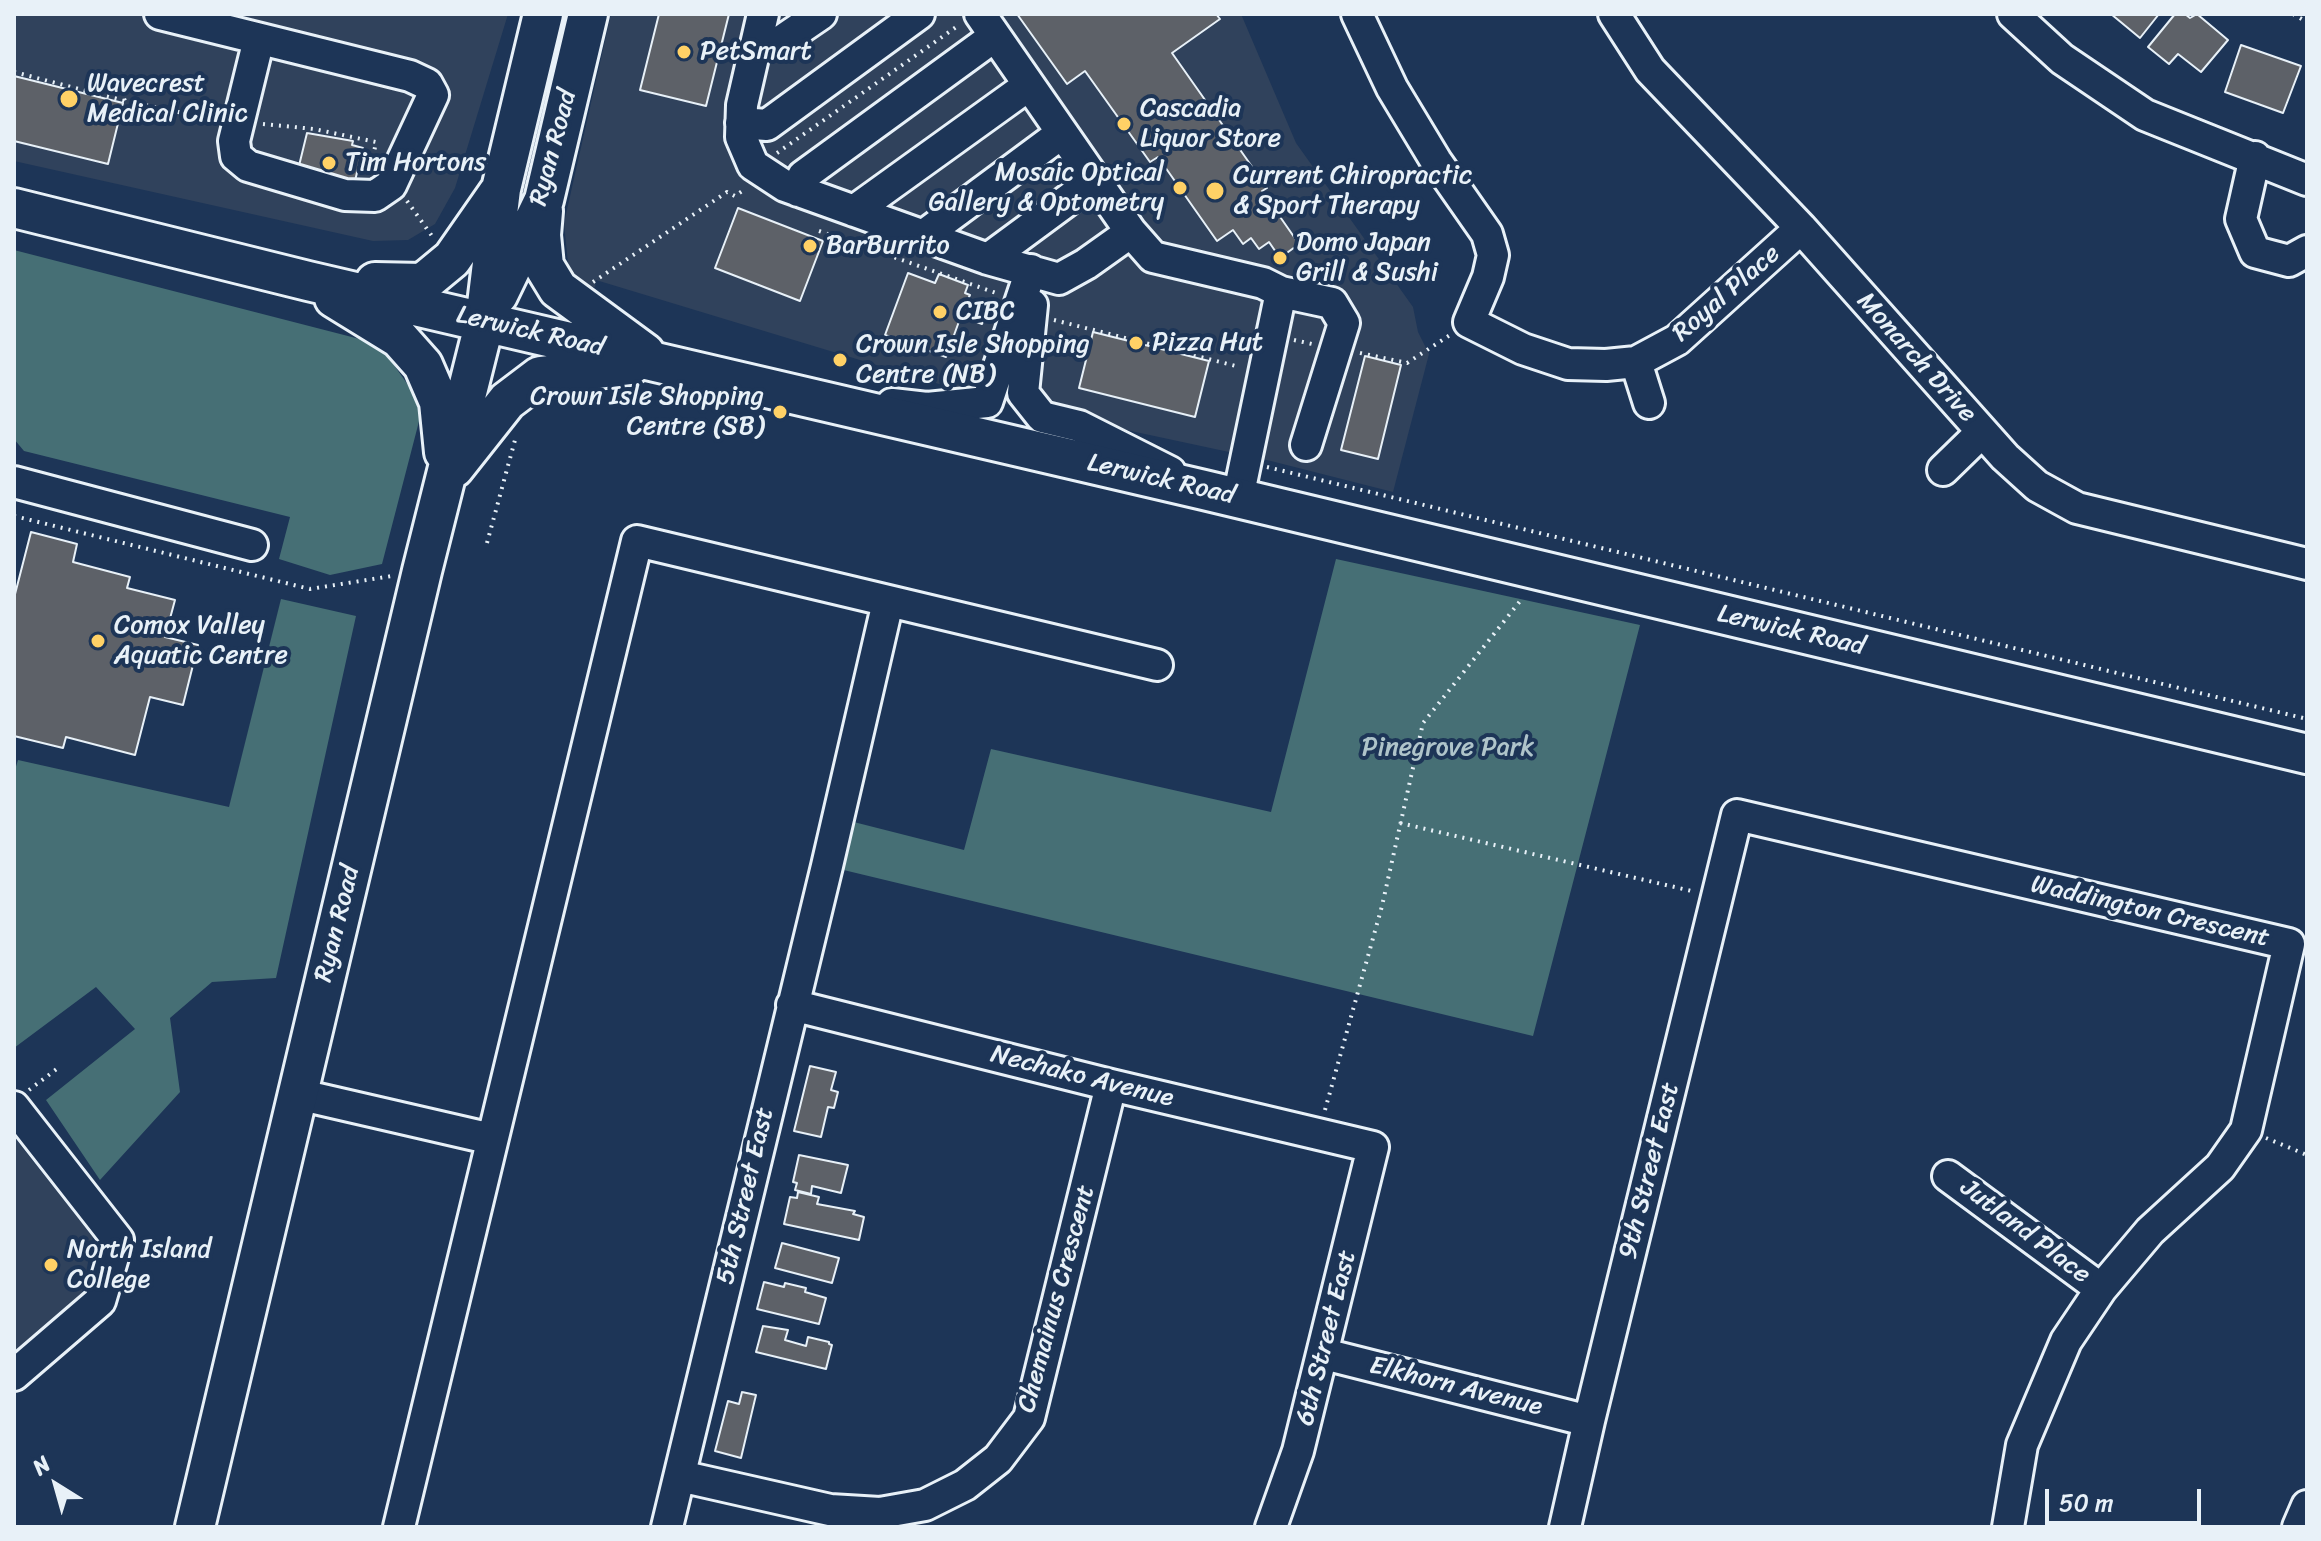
<!DOCTYPE html>
<html>
<head>
<meta charset="utf-8">
<style>
  body { margin:0 }
  #map { position:relative; width:2321px; height:1541px; overflow:hidden; background:#1d3557; font-family:Sriracha,sans-serif }
  canvas { display:block }
  .frame { position:absolute; inset:0; border:16px solid #e8f1f8; pointer-events:none }
  .north { position:absolute; left:16px; top:1445px; width:80px; height:80px; -webkit-text-stroke:6px #1d3557; paint-order:stroke; rotate:323deg; font-size:22px; font-weight:700; line-height:32px; text-align:center; color:#e8f1f8 }
  .north::after { content:''; display:block; margin:auto; width:28px; height:36px; background:#e8f1f8; clip-path:polygon(50% 0,100% 100%,50% 72%,0 100%) }
  .scale { position:absolute; left:2045px; top:1489px; width:156px; height:36px; box-sizing:border-box; border:4px solid #e8f1f8; border-top:0; padding-left:10px; font-size:24px; line-height:28px; white-space:nowrap; color:#e8f1f8; -webkit-text-stroke:6px #1d3557; paint-order:stroke }
</style>
</head>
<body>
<div id="map">
<canvas width="2321" height="1541"></canvas>
<div class="frame"></div>
<div class="north">N</div>
<div class="scale">50 m</div>
</div>
<script>
const ctx = document.querySelector('canvas').getContext('2d');
ctx.lineJoin = 'round';
function paint(path, color) { ctx.fillStyle = color; ctx.fill(path, 'evenodd'); }
const shape = rows => new Path2D(rows.map(r => 'M' + r).join(''));
function stroke(path, color, width, dash) { ctx.strokeStyle = color; ctx.lineWidth = width; ctx.lineCap = dash ? 'butt' : 'round'; ctx.setLineDash(dash || []); ctx.stroke(path); }
function drawText(font, color, halo, rows, align = 'center') {
  ctx.font = font + ' Sriracha,sans-serif'; ctx.lineWidth = 8; ctx.setLineDash([]); ctx.textBaseline = 'middle'; ctx.strokeStyle = halo; ctx.fillStyle = color; for (const [text, x, y, turn = 0] of rows) {
    ctx.save(); ctx.translate(x, y); ctx.rotate((+turn || 0) * Math.PI / 180); ctx.textAlign = isNaN(turn) ? turn : align; if (halo) ctx.strokeText(text, 0, 0); ctx.fillText(text, 0, 0); ctx.restore();
  }
}
paint(shape([
  [14,14,508,14,455,188,435,224,408,240,373,241,14,161],
  [611,14,1241,14,1296,143,1413,307,1418,332,1429,354,1393,492,1271,461,1005,404,596,280,595,287,580,289,568,263,564,223],
  [14,1137,93,1237,82,1293,14,1356]
]), '#30425c');
paint(shape([
  [14,250,379,344,423,406,382,564,330,575,279,559,290,517,24,451,14,439],
  [1336,559,1640,625,1533,1036,827,866,838,818,964,850,991,749,1271,812],
  [281,599,356,616,276,978,212,982,170,1018,180,1092,100,1180,46,1100,135,1029,96,987,14,1048,14,773,18,760,229,807]
]), '#466f75');
const building = shape([
  [659,14,729,14,706,106,640,90,659,14],
  [1017,14,1216,14,1220,19,1172,53,1267,188,1262,191,1299,244,1280,258,1269,242,1259,249,1251,238,1243,244,1233,230,1217,241,1158,157,1150,162,1085,71,1067,84,1017,14],
  [2111,14,2159,14,2140,38,2111,14],
  [2175,14,2185,14,2190,18,2197,14,2228,40,2201,72,2178,54,2169,64,2148,47,2175,14],
  [2241,45,2301,66,2283,113,2225,92,2241,45],
  [14,76,123,103,108,164,14,141,14,76],
  [307,133,353,141,352,145,363,148,352,193,296,178,307,133],
  [738,208,823,241,800,301,715,268,738,208],
  [908,273,935,283,939,274,968,285,965,293,970,295,967,301,988,308,982,324,961,316,946,357,885,335,908,273],
  [1093,332,1209,361,1195,417,1079,388,1093,332],
  [1365,356,1401,365,1378,459,1341,450,1365,356],
  [31,532,77,544,73,562,130,577,127,588,175,600,165,637,198,645,183,705,150,697,135,755,66,737,63,748,14,736,14,598,31,532],
  [810,1066,836,1072,831,1090,838,1092,834,1108,828,1107,821,1137,794,1131,810,1066],
  [799,1155,848,1165,841,1193,812,1186,811,1194,795,1190,797,1183,793,1182,799,1155],
  [798,1192,819,1197,817,1204,855,1211,853,1214,864,1217,859,1240,784,1224,790,1197,797,1198,798,1192],
  [782,1243,839,1258,832,1283,775,1268,782,1243],
  [764,1282,784,1287,785,1283,806,1288,805,1292,826,1298,819,1324,757,1309,764,1282],
  [763,1326,788,1330,785,1340,806,1346,808,1337,829,1342,829,1344,832,1345,826,1369,756,1352,763,1326],
  [742,1392,756,1395,741,1458,715,1451,728,1401,739,1404,742,1392]
]);
paint(building, '#5d6168');
stroke(building, '#e8f1f8', 2);
const minor = shape([
  [160,14,410,76,427,84,433,95,391,185,375,196,345,195,248,166,236,156,234,141,259,39],
  [763,14,742,105,741,137,753,165,785,186,988,259,1059,279,1086,264,1131,232],
  [980,14,1131,232,1153,257,1263,283,1281,292,1238,498],
  [1357,14,1392,88,1436,161,1487,234,1493,255,1488,277,1469,322,1523,349,1568,364,1606,365,1636,362,1677,340,1801,228],
  [1614,14,1650,70,1801,228,2005,457,2037,486,2077,508,2307,564],
  [2013,14,2062,59,2145,115,2307,180],
  [757,41,777,44,821,14],
  [741,123,767,125,919,14],
  [2255,157,2241,219,2255,252,2289,261,2307,251],
  [798,191,803,176,995,36],
  [854,211,1029,85],
  [923,236,1062,133],
  [988,259,1095,180],
  [1281,292,1332,303,1344,323,1306,445],
  [1032,305,1023,393,1042,417,1079,426,1170,472],
  [1636,362,1649,403],
  [892,404,927,408,987,402,1031,270],
  [1943,470,1982,432],
  [14,482,252,545],
  [792,1005,1111,1085,1373,1147,1298,1451,1271,1527],
  [297,1094,492,1139],
  [14,1107,118,1240,100,1301,14,1375],
  [1948,1176,2101,1289],
  [1324,1354,1589,1421],
  [680,1476,830,1510,880,1513,925,1505,965,1485,998,1459,1029,1418,1111,1085],
  [399,1527,637,541,1157,665],
  [667,1527,827,866,888,602],
  [1565,1527,1589,1421,1737,815,2289,944,2246,1130,2220,1167,2150,1231,2101,1289,2066,1341,2022,1445,2008,1527],
  [2298,1527,2307,1506]
]);
const major = shape([
  [14,208,308,281,1204,490,2307,754],
  [543,211,541,235,544,266,558,289,645,353],
  [375,282,423,283,452,259,498,193],
  [498,295,544,200,588,14],
  [334,298,399,338,423,365,439,402,444,452],
  [454,468,507,401,540,376,631,365],
  [195,1527,422,571,485,321,501,189,543,14]
]);
stroke(minor, '#e8f1f8', 36);
stroke(major, '#e8f1f8', 44);
stroke(shape([
  [2293,14,2307,22],
  [14,72,125,101],
  [116,76,125,101,193,115,215,117],
  [263,124,314,129,376,142,372,162],
  [777,153,959,25],
  [407,201,432,236],
  [819,231,999,294],
  [593,282,727,192,735,196,745,189],
  [1054,320,1240,367],
  [1294,340,1312,344],
  [1360,353,1407,363,1450,335],
  [1267,467,2307,719],
  [14,516,310,589,392,576],
  [487,543,515,440],
  [1400,823,1696,892],
  [29,1090,58,1068],
  [1325,1110,1382,906,1423,723,1521,600],
  [2266,1138,2307,1155]
]), '#e8f1f8', 4, [2, 6]);
stroke(minor, '#1d3557', 30);
stroke(major, '#1d3557', 38);
for (const [x, y, r, color] of [
  [684,52,8,"#ffd166"],
  [69,99,10,"#ffd166"],
  [1124,124,8,"#ffd166"],
  [329,163,8,"#ffd166"],
  [1180,188,8,"#ffd166"],
  [1215,191,10,"#ffd166"],
  [810,246,8,"#ffd166"],
  [1280,258,8,"#ffd166"],
  [940,312,8,"#ffd166"],
  [1136,343,8,"#ffd166"],
  [840,360,8,"#ffd166"],
  [780,412,8,"#ffd166"],
  [98,641,8,"#ffd166"],
  [51,1265,8,"#ffd166"]
]) { const dot = new Path2D(); dot.arc(x, y, r, 0, 2 * Math.PI); ctx.fillStyle = color; ctx.fill(dot); stroke(dot, '#1d3557', 3); }
drawText('26px', '#e8f1f8', '#1d3557', [
  ["PetSmart",700,52],
  ["Wavecrest",87,84],
  ["Medical Clinic",87,114],
  ["Cascadia",1140,109],
  ["Liquor Store",1140,139],
  ["Tim Hortons",345,163],
  ["Mosaic Optical",1164,173,"right"],
  ["Gallery & Optometry",1164,203,"right"],
  ["Current Chiropractic",1233,176],
  ["& Sport Therapy",1233,206],
  ["Domo Japan",1296,243],
  ["Grill & Sushi",1296,273],
  ["BarBurrito",826,246],
  ["CIBC",956,312],
  ["Pizza Hut",1152,343],
  ["Crown Isle Shopping",856,345],
  ["Centre (NB)",856,375],
  ["Crown Isle Shopping",764,397,"right"],
  ["Centre (SB)",764,427,"right"],
  ["Comox Valley",114,626],
  ["Aquatic Centre",114,656],
  ["North Island",67,1250],
  ["College",67,1280]
], 'left');
drawText('26px', '#e8f1f8', '#1d3557', [
  ["Ryan Road",554,148,-75],
  ["Royal Place",1727,294,-41],
  ["Lerwick Road",530,332,13],
  ["Monarch Drive",1916,358,48],
  ["Lerwick Road",1161,480,13],
  ["Lerwick Road",1791,631,13],
  ["Waddington Crescent",2150,912,13],
  ["Ryan Road",338,924,-76],
  ["Nechako Avenue",1082,1077,14],
  ["9th Street East",1650,1171,-76],
  ["5th Street East",746,1196,-77],
  ["Jutland Place",2025,1232,37],
  ["Chemainus Crescent",1057,1299,-75],
  ["6th Street East",1327,1338,-76],
  ["Elkhorn Avenue",1456,1387,14]
]);
drawText('26px', '#afc4ca', '#1d3557', [
  ["Pinegrove Park",1448,748]
]);
</script>
</body>
</html>
